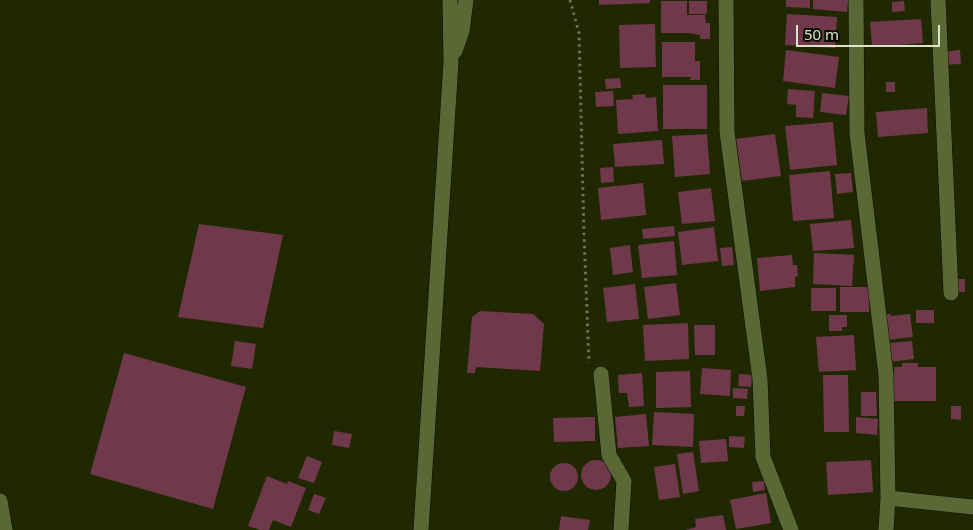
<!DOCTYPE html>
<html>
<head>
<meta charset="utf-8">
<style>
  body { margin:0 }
  #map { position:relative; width:973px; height:530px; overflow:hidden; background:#202802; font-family:"Noto Sans",sans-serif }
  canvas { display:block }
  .scale { position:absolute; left:796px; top:25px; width:144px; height:22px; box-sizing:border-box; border:2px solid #dce3c9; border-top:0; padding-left:6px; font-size:15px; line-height:18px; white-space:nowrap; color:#dce3c9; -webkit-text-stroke:4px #0b0f00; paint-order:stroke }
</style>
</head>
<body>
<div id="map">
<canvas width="973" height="530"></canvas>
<div class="scale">50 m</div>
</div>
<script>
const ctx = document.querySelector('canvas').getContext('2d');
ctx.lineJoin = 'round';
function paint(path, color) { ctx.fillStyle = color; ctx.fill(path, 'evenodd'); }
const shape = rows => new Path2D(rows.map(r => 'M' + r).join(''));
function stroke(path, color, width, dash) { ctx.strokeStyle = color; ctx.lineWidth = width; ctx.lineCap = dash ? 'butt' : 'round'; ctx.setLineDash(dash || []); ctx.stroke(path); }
paint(shape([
  [599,0,650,0,650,3,599,5],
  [786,0,810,0,810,8,786,7],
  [813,0,848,0,847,12,813,9],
  [661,1,687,1,687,15,705,15,706,23,710,23,710,39,700,39,700,35,689,33,661,33],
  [689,1,707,1,707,14,689,14],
  [904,1,905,11,892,12,892,2],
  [787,14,837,17,835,48,785,45],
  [921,19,923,43,872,47,870,22],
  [655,24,656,67,620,68,619,25],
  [662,42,695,42,695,61,700,61,700,80,690,80,691,77,662,77],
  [786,50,839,57,835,88,783,81],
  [960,50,961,64,943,65,942,52],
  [620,78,621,88,606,89,605,79],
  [886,82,895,82,895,92,886,92],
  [663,85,707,85,707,129,663,129],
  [788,89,815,91,813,118,796,117,796,105,787,104],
  [613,91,614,106,596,107,595,92],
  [822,93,849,96,846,115,820,112],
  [645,94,646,98,656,97,658,131,618,134,616,100,633,99,632,95],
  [927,108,928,133,878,137,876,112],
  [833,122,837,165,790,170,785,126],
  [707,134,710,174,675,177,672,136],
  [775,134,781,176,742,181,736,139],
  [662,140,664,164,615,167,613,144],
  [613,167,614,182,601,183,600,168],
  [830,171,834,218,793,221,789,175],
  [851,173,853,192,837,194,835,174],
  [643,183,646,215,601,220,598,188],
  [711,188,715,221,682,224,678,192],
  [851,220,854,248,813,251,810,224],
  [199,224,283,235,263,328,178,317],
  [674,226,675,236,643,239,642,229],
  [714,227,718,261,682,265,678,232],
  [674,241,677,275,642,278,638,245],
  [630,245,633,272,613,275,610,248],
  [732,247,734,265,722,266,720,248],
  [814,253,854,255,852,286,813,284],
  [792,255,793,265,797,265,798,276,795,277,795,287,760,291,757,258],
  [954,279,965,279,965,292,954,292],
  [676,283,680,315,648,319,644,287],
  [635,284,639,319,607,322,603,288],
  [840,287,869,287,869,312,840,312],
  [811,288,836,288,836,311,811,311],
  [916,310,934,310,934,323,916,323],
  [480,311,533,314,544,324,540,371,476,367,475,373,467,373,472,317],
  [883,314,891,314,891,316,910,314,913,337,887,340],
  [829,315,847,315,847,327,842,327,842,331,829,331],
  [688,323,689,359,645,361,643,325],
  [694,325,715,325,715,355,695,355],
  [854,335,856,370,819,372,816,337],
  [235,341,256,344,252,369,231,366],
  [912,341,914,359,889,362,887,343],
  [124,353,246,387,213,509,90,474],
  [902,363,918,363,918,367,936,367,936,401,894,401,894,367,902,367],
  [702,368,731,370,730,396,700,394],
  [690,371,691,407,656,408,656,372],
  [642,373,644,406,629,407,627,393,619,393,618,375],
  [739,374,752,375,751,387,738,386],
  [823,375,848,375,849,432,824,432],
  [733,388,748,389,747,399,733,398],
  [861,392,876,392,877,416,861,416],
  [736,406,745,406,744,416,736,416],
  [951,406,961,406,961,420,951,419],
  [654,412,694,414,693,447,652,445],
  [646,414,649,446,618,448,615,417],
  [595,417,595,441,554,442,553,418],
  [856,417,878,419,877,435,856,433],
  [334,431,352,434,349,448,332,445],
  [729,436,745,437,744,448,729,447],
  [726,439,728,461,701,463,699,441],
  [693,452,699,491,683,494,677,454],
  [307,456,322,462,314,483,298,478],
  '581 475a15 15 0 1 1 30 0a15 15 0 1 1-30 0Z',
  [871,460,873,492,828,495,826,462],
  '550 477a14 14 0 1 1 28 0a14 14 0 1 1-28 0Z',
  [675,464,680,497,659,500,654,467],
  [267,476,287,484,288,481,306,488,291,527,273,520,269,530,260,530,248,526],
  [764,481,765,490,753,492,752,482],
  [766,493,771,523,736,529,730,500],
  [314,494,326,498,319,514,308,510],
  [723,515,726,530,686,530,696,527,695,519],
  [561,516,590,520,588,530,559,530]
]), '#70394b');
const minor = shape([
  [726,0,727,132,760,379,763,457,791,530],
  [856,0,857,133,886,375,888,498,886,530],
  [938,0,951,293],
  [455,51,462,31,466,0],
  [601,374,609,455,624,481,621,530],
  [888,498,973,507],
  [0,501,5,530],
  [421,530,451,62,450,0]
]);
stroke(minor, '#0b1000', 16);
stroke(shape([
  [570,0,579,33,584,235,589,363]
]), '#6d7554', 3, [2.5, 4]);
stroke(minor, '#5c6736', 15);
</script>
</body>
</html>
